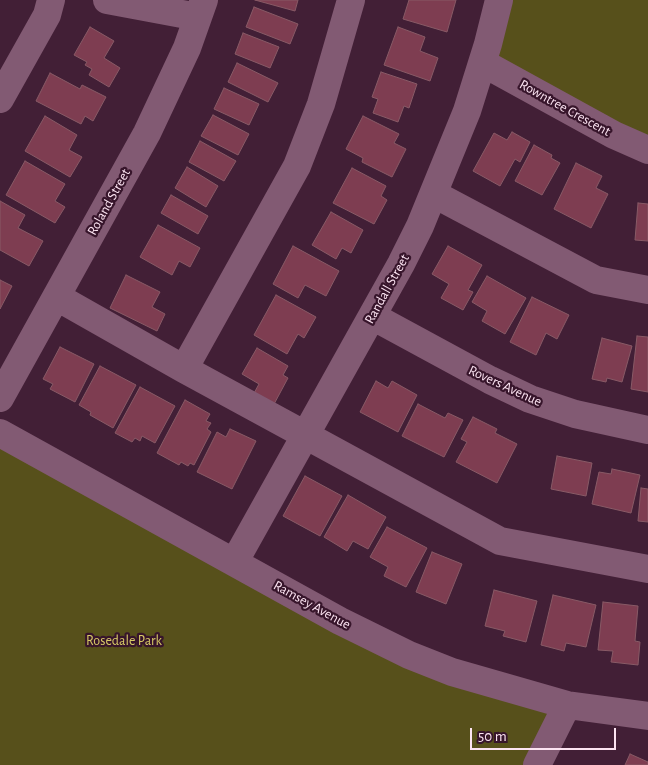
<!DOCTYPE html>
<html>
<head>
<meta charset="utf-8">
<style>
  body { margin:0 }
  #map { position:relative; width:648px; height:765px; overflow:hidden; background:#421f36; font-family:"Alegreya Sans",sans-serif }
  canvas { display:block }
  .scale { position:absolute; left:470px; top:728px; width:146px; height:22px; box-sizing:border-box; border:2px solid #fce4f2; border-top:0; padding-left:6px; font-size:15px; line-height:18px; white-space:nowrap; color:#fce4f2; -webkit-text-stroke:4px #37152b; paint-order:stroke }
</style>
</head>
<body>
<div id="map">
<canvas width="648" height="765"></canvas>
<div class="scale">50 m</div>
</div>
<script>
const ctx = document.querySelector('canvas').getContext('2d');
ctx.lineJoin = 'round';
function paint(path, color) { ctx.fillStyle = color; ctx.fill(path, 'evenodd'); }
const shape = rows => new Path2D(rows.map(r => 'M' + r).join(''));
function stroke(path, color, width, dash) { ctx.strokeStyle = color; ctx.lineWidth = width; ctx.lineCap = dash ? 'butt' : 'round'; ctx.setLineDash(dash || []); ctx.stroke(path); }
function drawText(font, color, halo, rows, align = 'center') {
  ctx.font = font + ' "Alegreya Sans",sans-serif'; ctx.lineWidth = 4.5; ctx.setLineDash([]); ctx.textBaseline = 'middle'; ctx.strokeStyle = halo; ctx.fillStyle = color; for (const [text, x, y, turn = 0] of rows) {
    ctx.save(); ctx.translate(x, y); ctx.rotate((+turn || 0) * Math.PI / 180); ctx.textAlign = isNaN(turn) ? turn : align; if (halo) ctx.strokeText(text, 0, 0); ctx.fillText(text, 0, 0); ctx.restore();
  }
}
paint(shape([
  [499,0,648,0,648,150,483,63],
  [0,433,409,655,567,705,537,765,0,765]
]), '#57501b');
const building = shape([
  [255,0,298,0,295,11,255,0],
  [409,0,456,0,447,32,403,19,409,0],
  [254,7,298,24,290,44,246,27,254,7],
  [90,27,114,41,104,58,120,68,109,87,89,75,92,69,85,65,87,62,74,55,90,27],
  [398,27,425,37,420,51,438,58,430,81,384,65,398,27],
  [243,33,279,47,270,68,235,54,243,33],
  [237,63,278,83,268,102,228,82,237,63],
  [381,72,417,84,409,108,404,106,398,122,373,113,378,99,372,97,381,72],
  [50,73,80,89,82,85,106,97,93,121,85,116,81,124,36,101,50,73],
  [224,88,259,104,249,125,214,109,224,88],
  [213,115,249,134,238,155,201,136,213,115],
  [45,116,77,135,69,150,82,157,70,177,25,151,45,116],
  [363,116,399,134,394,143,406,149,392,177,362,162,363,158,346,149,363,116],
  [512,132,530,142,520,162,515,159,500,186,473,171,494,133,507,140,512,132],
  [200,141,236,161,224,181,189,162,200,141],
  [534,145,552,155,551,158,560,163,542,195,515,181,534,145],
  [25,161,65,184,55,201,65,207,55,223,6,195,25,161],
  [576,163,602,176,596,188,608,194,591,228,554,209,576,163],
  [187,167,218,186,206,207,175,188,187,167],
  [352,168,386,186,381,196,387,200,374,224,333,203,352,168],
  [171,195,208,216,198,234,161,213,171,195],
  [0,201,25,215,18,228,43,241,29,266,0,250,0,201],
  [638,203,648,204,648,241,635,240,638,203],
  [331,212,363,230,351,253,342,248,336,259,312,245,331,212],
  [158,225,200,248,190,267,179,261,172,275,140,257,158,225],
  [293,246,339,271,326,296,305,285,298,298,273,284,293,246],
  [448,246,482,265,468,290,473,292,463,310,441,298,449,284,432,274,448,246],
  [126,275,160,292,152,307,165,314,157,331,110,308,126,275],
  [487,276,526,298,505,334,482,321,487,311,472,302,487,276],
  [0,280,12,286,0,309,0,280],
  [276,295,316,317,304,338,298,334,287,354,254,335,276,295],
  [532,297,569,315,557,339,546,333,536,355,510,342,532,297],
  [637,336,648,337,648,392,631,389,637,336],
  [602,338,632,346,622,382,607,378,606,382,592,379,602,338],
  [60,347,94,364,75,402,50,389,53,384,43,379,60,347],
  [257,348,288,366,283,375,288,378,273,406,253,395,259,384,242,374,257,348],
  [100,366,136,385,113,428,90,415,91,412,79,405,100,366],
  [376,381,388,388,392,381,417,395,398,432,360,412,376,381],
  [140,387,175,406,155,443,142,436,140,441,135,438,132,442,115,433,140,387],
  [185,400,210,414,206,421,211,423,207,429,211,432,194,465,190,463,188,466,181,462,179,465,157,453,185,400],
  [418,404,445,418,448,413,463,420,444,457,402,436,418,404],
  [473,417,497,429,495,433,517,444,497,483,456,462,467,442,461,439,473,417],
  [230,429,256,441,232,489,197,472,217,432,226,437,230,429],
  [557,456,592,463,586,496,551,489,557,456],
  [612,469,640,475,631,513,592,504,599,472,611,474,612,469],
  [305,476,342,496,320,536,283,516,305,476],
  [641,488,648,489,648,522,638,521,641,488],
  [348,495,386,517,368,549,353,541,347,551,324,537,348,495],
  [387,527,427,548,406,587,384,576,388,567,370,557,387,527],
  [432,552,462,564,446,604,416,592,432,552],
  [494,590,537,601,526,642,503,636,505,631,485,626,494,590],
  [553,595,596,605,586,647,566,643,564,651,541,645,553,595],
  [603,602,638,606,635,641,640,642,638,665,611,662,613,651,598,650,603,602],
  [630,754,648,762,648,765,625,765,630,754]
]);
paint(building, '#7e3d51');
stroke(building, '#885a66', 1);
stroke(shape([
  [107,0,198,17],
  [483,63,614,135,648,150],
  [0,99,47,15,51,0],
  [434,194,596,280,648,290],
  [57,297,184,369,500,541,648,569],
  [372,316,490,380,530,399,575,414,648,430],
  [184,369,297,166,321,104,351,0],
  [0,398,147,133,187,48,204,0],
  [0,433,340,621,409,655,452,672,567,705,648,716],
  [235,561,401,264,420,226,467,111,488,44,499,0],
  [537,765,567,705]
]), '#825a73', 28);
drawText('14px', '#fce4f2', '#37152b', [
  ["Rowntree Crescent",565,108,29],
  ["Roland Street",109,202,-61],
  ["Randall Street",387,289,-61],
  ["Rovers Avenue",505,386,25],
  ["Ramsey Avenue",312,605,29]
]);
drawText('14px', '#d7ca66', '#37152b', [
  ["Rosedale Park",124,641]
]);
</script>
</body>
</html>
